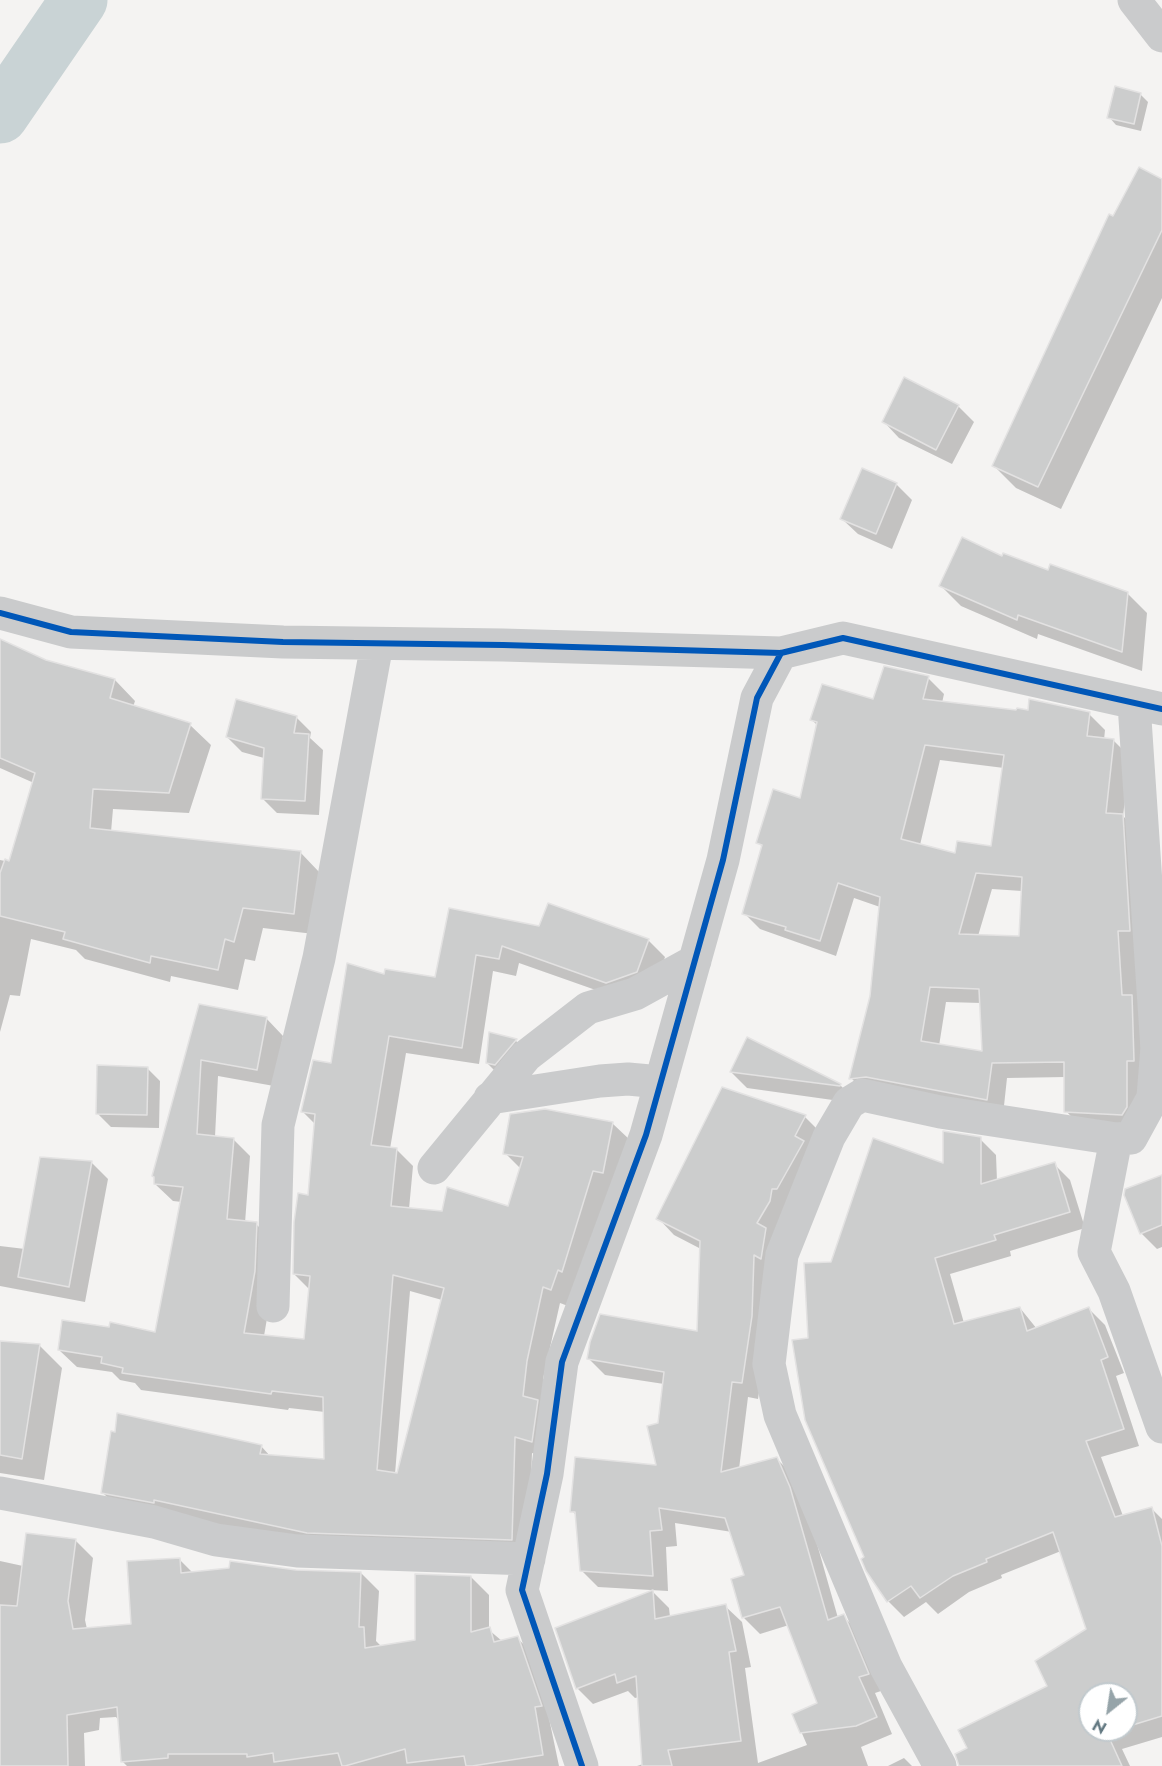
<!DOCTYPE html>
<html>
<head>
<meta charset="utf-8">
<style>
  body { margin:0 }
  #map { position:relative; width:1162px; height:1766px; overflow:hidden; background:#f4f3f2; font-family:Jost,sans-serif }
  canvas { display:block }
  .north { position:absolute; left:1078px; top:1682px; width:60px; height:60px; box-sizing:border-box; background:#fff; border:2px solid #c1c9cd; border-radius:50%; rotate:210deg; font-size:16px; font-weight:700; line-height:24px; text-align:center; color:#637982 }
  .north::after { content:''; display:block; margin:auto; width:21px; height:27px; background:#96a4a9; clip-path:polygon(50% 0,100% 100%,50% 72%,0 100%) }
</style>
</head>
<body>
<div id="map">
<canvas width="1162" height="1766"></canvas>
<div class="north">N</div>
</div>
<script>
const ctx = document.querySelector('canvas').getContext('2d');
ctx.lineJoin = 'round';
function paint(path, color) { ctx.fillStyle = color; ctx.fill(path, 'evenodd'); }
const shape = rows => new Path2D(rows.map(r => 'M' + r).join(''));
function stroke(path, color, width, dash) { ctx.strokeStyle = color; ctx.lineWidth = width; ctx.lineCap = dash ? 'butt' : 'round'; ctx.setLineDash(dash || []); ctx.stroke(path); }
paint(shape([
  [1140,94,1148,102,1141,131,1116,125,1109,117],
  [1162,181,1162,298,1061,509,1016,488,994,466,1114,218],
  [958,406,974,422,952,464,899,438,884,422],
  [896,484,912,500,892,549,858,534,842,519],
  [1002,558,1127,593,1147,613,1142,671,1038,634,1037,639,961,606,941,586],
  [0,642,45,661,115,680,135,701,133,707,190,725,211,745,189,813,113,809,111,832,300,852,320,873,314,934,263,928,255,961,245,959,238,990,171,976,170,982,85,959,76,950,31,939,20,996,10,995,0,1032,0,860,10,862,34,783,0,768],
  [928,678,944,694,942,703,1018,712,1089,714,1105,730,1104,740,1114,741,1130,757,1123,816,1138,831,1142,1123,1082,1128,1066,1111,1066,1077,1007,1078,1003,1115,867,1094,851,1078,871,996,880,907,854,898,836,956,760,929,744,913,763,848,758,842,801,799,818,726,812,720,873,701],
  [940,760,1004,768,992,847,956,855,920,845],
  [992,889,1022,891,1020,938,978,936],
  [946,1002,981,1003,984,1053,939,1046],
  [296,717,311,732,310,738,323,750,319,815,277,813,262,798,264,758,242,752,227,737],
  [450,909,540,928,648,940,665,957,654,989,624,1000,519,963,516,976,493,971,479,1064,406,1053,390,1149,396,1149,413,1166,409,1209,443,1213,509,1208,521,1169,505,1153,612,1123,630,1140,568,1306,560,1303,543,1379,549,1458,532,1453,528,1556,326,1549,120,1510,102,1492,261,1446,271,1457,326,1461,325,1412,289,1408,288,1410,141,1390,135,1383,120,1380,112,1372,77,1367,59,1350,157,1334,182,1202,173,1201,155,1184,200,1006,266,1018,283,1036,274,1086,218,1076,215,1137,233,1139,250,1156,245,1223,256,1224,273,1241,272,1289,264,1336,306,1341,310,1290,294,1274,310,1196,316,1125,302,1111,385,976,436,979],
  [410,1291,442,1300,398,1475,395,1474],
  [491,1034,516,1041,532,1056,503,1079,487,1063],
  [147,1068,160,1081,159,1128,111,1127,98,1114],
  [731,1072,840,1085,856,1101,854,1103,747,1088],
  [805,1117,821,1133,768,1333,758,1399,748,1397,739,1469,777,1459,793,1475,806,1505,838,1618,843,1616,859,1632,884,1690,875,1693,892,1734,861,1747,868,1766,637,1766,643,1764,639,1697,635,1698,628,1691,593,1704,577,1688,653,1592,669,1608,670,1617,725,1606,742,1622,751,1667,745,1668,758,1763,807,1745,794,1715,819,1704,789,1625,760,1634,743,1617,746,1576,732,1532,675,1523,677,1546,666,1547,668,1591,598,1587,582,1571,577,1516,572,1511,658,1467,664,1384,605,1375,588,1358,698,1332,701,1249,674,1235,658,1218],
  [980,1139,996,1155,997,1181,1054,1164,1070,1180,1085,1228,1010,1251,1011,1256,950,1274,964,1323,1020,1308,1037,1329,1089,1309,1105,1325,1124,1373,1116,1376,1139,1446,1101,1457,1123,1516,1152,1509,1162,1519,1162,1737,1122,1749,1130,1766,969,1766,1049,1687,1087,1630,1061,1551,1001,1575,1002,1578,969,1592,938,1614,926,1602,904,1617,888,1601,866,1558,809,1339,832,1263,945,1165],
  [1090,1694,1126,1694,1126,1730,1090,1730],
  [92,1163,108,1179,85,1302,0,1286,0,1246,25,1249],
  [1162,1177,1162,1247,1157,1249,1141,1233],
  [0,1342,40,1346,62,1368,44,1480,0,1473],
  [75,1540,93,1558,85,1620,87,1629,133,1625,180,1560,193,1573,296,1571,361,1573,379,1591,376,1641,382,1647,417,1641,471,1577,489,1595,489,1630,502,1641,517,1638,536,1656,559,1766,127,1766,122,1761,119,1721,116,1717,100,1718,99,1730,84,1733,85,1766,0,1766,0,1561,23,1566],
  [904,1758,912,1766,888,1766]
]), '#0003');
stroke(shape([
  [0,115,79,0]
]), '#c9d3d5', 57);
const building = shape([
  [1115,86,1141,93,1134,124,1107,118,1115,86],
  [1139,167,1162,179,1162,230,1038,487,992,466,1109,214,1113,216,1139,167],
  [904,377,959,405,936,450,882,422,904,377],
  [862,468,897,483,876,534,840,519,862,468],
  [962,537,1002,556,1003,553,1048,570,1050,564,1128,592,1122,652,1018,615,1017,620,939,586,962,537],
  [0,639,46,660,115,679,110,698,191,723,169,793,93,789,90,828,301,851,294,914,243,908,234,942,225,939,218,970,151,956,150,963,63,939,65,932,0,916,0,873,5,859,9,861,35,773,0,758,0,639],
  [884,666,929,676,923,699,1016,710,1017,708,1028,710,1029,699,1090,712,1087,736,1114,739,1106,813,1123,814,1130,931,1118,931,1122,995,1132,995,1134,1061,1127,1061,1127,1107,1122,1115,1064,1112,1064,1062,992,1063,987,1100,866,1077,849,1079,870,996,880,897,838,883,820,941,785,930,786,927,742,914,762,845,756,843,773,789,800,798,817,722,810,720,822,684,873,699,884,666],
  [925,745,1004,755,991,846,957,841,955,853,901,839,925,745],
  [976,873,1022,877,1019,936,959,934,976,873],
  [930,987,979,989,982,1051,921,1041,930,987],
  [236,699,297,716,294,733,309,734,305,801,261,799,264,748,226,737,236,699],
  [548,903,649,939,637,972,606,983,502,946,499,959,476,955,462,1048,389,1036,371,1145,397,1148,391,1206,442,1211,447,1187,508,1206,523,1157,503,1154,510,1114,545,1109,613,1122,603,1173,593,1171,562,1272,558,1270,551,1290,543,1287,527,1361,523,1396,538,1400,532,1442,515,1437,512,1540,307,1533,154,1500,154,1503,101,1493,111,1431,115,1432,117,1413,262,1445,260,1454,324,1459,323,1397,272,1391,271,1394,122,1373,123,1368,101,1363,102,1357,58,1350,62,1320,109,1327,110,1322,155,1332,183,1187,154,1184,154,1177,152,1176,199,1004,267,1017,257,1070,201,1060,197,1134,234,1138,227,1219,257,1222,255,1271,244,1333,304,1339,310,1276,293,1274,294,1222,298,1193,308,1195,315,1114,301,1112,313,1060,331,1063,347,963,384,974,385,969,435,977,449,908,539,926,548,903],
  [393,1275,444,1288,397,1473,377,1470,393,1275],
  [489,1032,517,1039,495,1065,486,1063,489,1032],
  [747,1037,841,1084,840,1086,730,1072,747,1037],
  [97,1065,148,1067,147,1115,96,1114,97,1065],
  [722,1087,806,1115,795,1136,804,1141,777,1189,772,1189,770,1201,757,1223,766,1228,761,1259,754,1255,752,1316,742,1383,732,1382,721,1472,777,1457,790,1487,828,1620,844,1614,869,1674,859,1677,877,1717,856,1726,800,1733,792,1714,817,1703,780,1607,742,1618,731,1579,744,1575,725,1518,659,1508,662,1530,650,1531,653,1576,580,1571,575,1512,570,1512,575,1457,656,1465,647,1426,658,1423,664,1372,587,1359,590,1342,600,1314,697,1331,700,1241,656,1219,722,1087],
  [943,1131,981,1137,981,1184,1055,1162,1070,1212,994,1235,996,1240,935,1258,954,1324,1020,1307,1027,1331,1089,1307,1108,1357,1101,1360,1124,1429,1086,1441,1115,1517,1152,1507,1162,1546,1162,1716,1126,1727,1126,1694,1090,1694,1090,1730,1116,1730,1107,1733,1122,1766,959,1766,955,1754,967,1748,958,1730,1047,1686,1035,1661,1086,1629,1053,1532,986,1559,987,1562,953,1576,920,1598,911,1586,887,1602,866,1571,861,1559,864,1557,805,1420,792,1340,808,1338,804,1263,831,1262,873,1138,943,1163,943,1131],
  [40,1157,92,1161,69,1287,18,1277,40,1157],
  [1162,1175,1162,1225,1140,1234,1124,1195,1125,1189,1162,1175],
  [0,1341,40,1344,22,1459,0,1455,0,1341],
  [26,1533,76,1539,68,1601,73,1629,131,1624,127,1561,180,1558,181,1573,229,1568,230,1561,296,1570,361,1572,359,1627,364,1627,365,1648,415,1640,415,1574,471,1576,471,1632,490,1627,494,1642,518,1636,542,1706,535,1707,543,1755,472,1766,466,1766,464,1756,407,1763,405,1749,345,1766,342,1766,338,1753,274,1762,273,1753,247,1757,247,1754,168,1754,168,1758,121,1762,117,1707,67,1715,68,1766,0,1766,0,1605,17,1606,26,1533],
  [653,1590,655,1619,726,1604,736,1651,729,1652,741,1741,668,1750,672,1766,642,1766,636,1676,617,1683,615,1674,576,1689,555,1628,653,1590]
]);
paint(building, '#cccdcd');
stroke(building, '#e3e2e2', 1.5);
stroke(shape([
  [1134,0,1162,36],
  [0,613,71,632,283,642,503,645,781,653,843,638,1162,709],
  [1134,704,1157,1048,1153,1098,1131,1138,1116,1139,1094,1252,1114,1291,1162,1427],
  [490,1098,600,1081,628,1079,661,1082],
  [434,1168,526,1056,588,1008,635,994,695,961],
  [273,1306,278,1125,319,958,377,644],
  [0,1493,154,1522,216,1540,297,1551,529,1559],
  [582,1766,522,1590,547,1474,562,1362,646,1135,723,860,757,698,781,653],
  [940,1766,886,1667,780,1415,769,1364,782,1255,829,1137,849,1103,862,1095,940,1112,1116,1139]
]), '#cacbcc', 33);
stroke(shape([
  [0,613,71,632,283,642,503,645,781,653,843,638,1162,709],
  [582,1766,522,1590,547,1474,562,1362,646,1135,723,860,757,698,781,653]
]), '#0057b8', 6);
</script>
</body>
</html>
